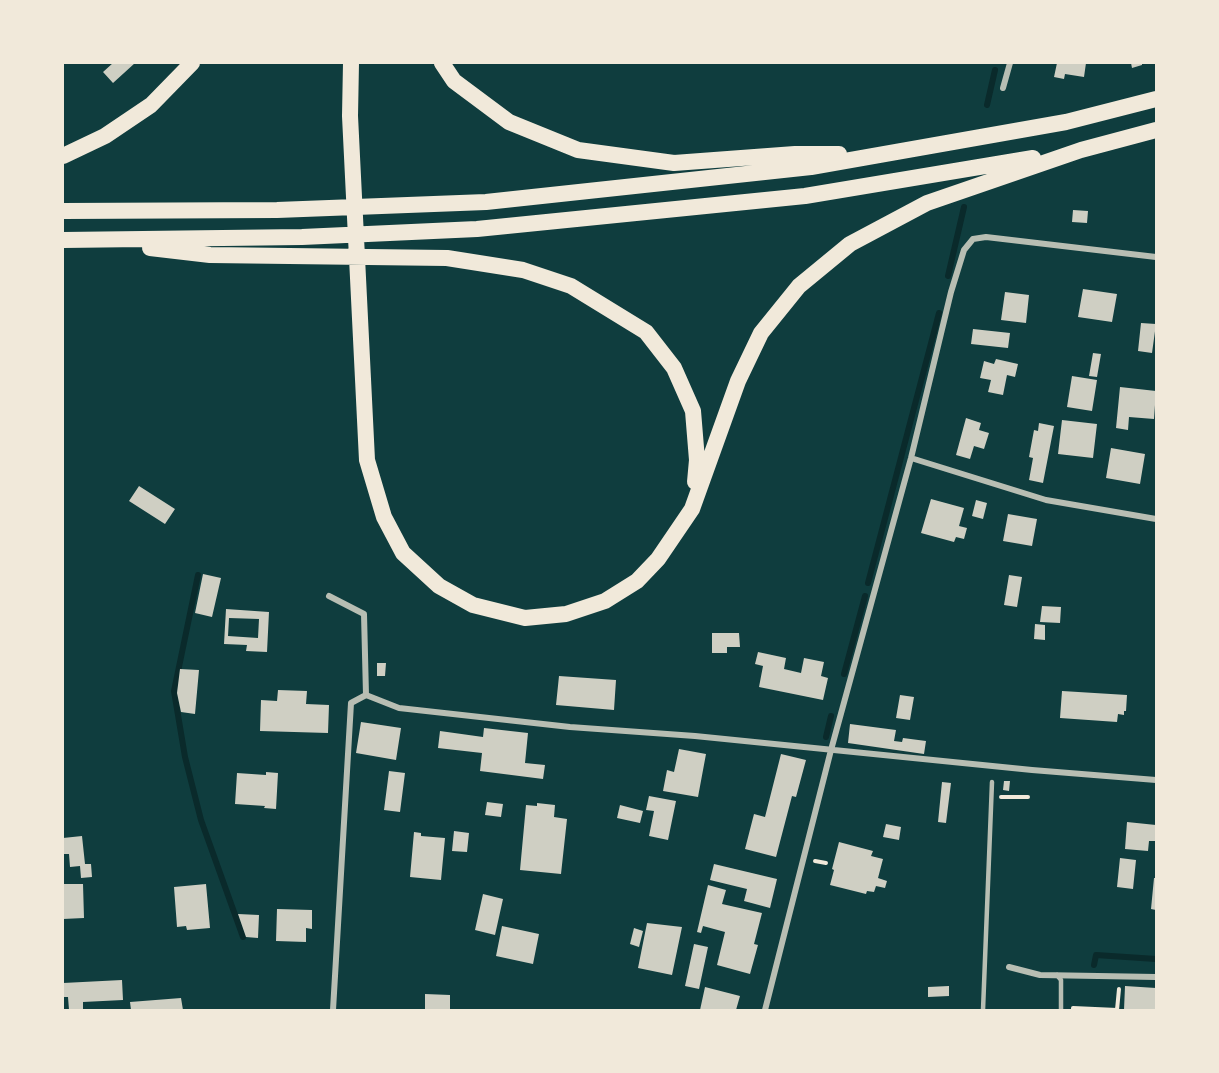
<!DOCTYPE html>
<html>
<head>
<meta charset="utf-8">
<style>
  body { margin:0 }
  #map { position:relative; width:1219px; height:1073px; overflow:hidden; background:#0f3d3e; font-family:Mulish,sans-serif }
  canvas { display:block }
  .frame { position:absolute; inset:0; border:64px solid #f1e9da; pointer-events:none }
</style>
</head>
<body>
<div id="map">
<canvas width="1219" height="1073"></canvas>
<div class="frame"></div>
</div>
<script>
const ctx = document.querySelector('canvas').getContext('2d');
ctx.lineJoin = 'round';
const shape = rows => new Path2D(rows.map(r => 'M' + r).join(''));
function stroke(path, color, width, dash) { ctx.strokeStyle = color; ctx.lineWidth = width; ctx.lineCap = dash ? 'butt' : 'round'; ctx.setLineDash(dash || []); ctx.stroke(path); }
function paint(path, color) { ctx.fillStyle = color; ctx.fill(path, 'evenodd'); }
stroke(shape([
  [987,105,995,70],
  [948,276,964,207],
  [198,575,174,691,185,757,201,820,243,937],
  [868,583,939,313],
  [844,674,865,596],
  [826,737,831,716],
  [1094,965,1096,955,1156,959]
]), '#0a2a2b', 6);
paint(shape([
  [113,63,135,63,113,83,103,72],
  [1057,63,1086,63,1084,77,1065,74,1064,79,1054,77],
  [1131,63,1142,63,1142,65,1132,68],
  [1073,210,1088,211,1087,223,1072,222],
  [1083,289,1117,294,1112,322,1078,317],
  [1005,292,1029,295,1026,323,1001,320],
  [1141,323,1156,324,1152,353,1138,351],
  [973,329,1010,333,1008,348,971,344],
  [1093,353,1101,354,1097,377,1089,376],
  [996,359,1018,364,1015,377,1007,375,1003,395,988,392,991,380,980,378,984,361,994,364],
  [1072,376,1097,380,1092,411,1067,407],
  [1120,387,1156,391,1154,419,1129,417,1128,430,1116,428],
  [966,418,981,423,979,430,989,433,984,449,974,446,970,459,956,455],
  [1062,420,1097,424,1093,458,1058,454],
  [1039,423,1054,426,1043,483,1029,480,1033,458,1029,457,1034,430,1038,431],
  [1111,448,1145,454,1140,484,1106,478],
  [139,486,175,509,165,524,129,501],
  [931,499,964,508,959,526,967,528,964,539,956,537,954,542,921,533],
  [976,500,987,503,983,519,972,516],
  [1008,514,1037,519,1032,546,1003,541],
  [203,574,221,578,212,617,195,613],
  [1009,575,1022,577,1017,607,1004,605],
  [1042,606,1061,607,1060,623,1040,622],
  [226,609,269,612,267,652,246,651,247,645,224,644],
  [229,618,259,619,258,638,228,636],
  [1035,624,1045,625,1045,640,1034,639],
  [712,633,739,633,740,647,727,647,727,653,712,653],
  [758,652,786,658,784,669,801,673,804,658,824,662,821,676,828,678,823,700,759,687,763,666,755,664],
  [377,663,386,663,385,676,377,676],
  [180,669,199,670,195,714,181,712,177,693],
  [559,676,616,680,614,710,556,705],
  [278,690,307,691,306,704,329,705,328,733,260,731,261,700,277,701],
  [1062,691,1127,695,1126,711,1124,711,1124,715,1118,714,1117,722,1060,718],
  [900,695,914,697,910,720,896,718],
  [361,722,401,728,396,760,356,753],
  [850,724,896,730,894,741,902,742,903,738,926,741,924,754,848,743],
  [484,728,528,733,525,763,545,765,543,779,480,771,482,753,438,748,440,731,483,737],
  [679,749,706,754,698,797,663,791,667,770,674,772],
  [781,754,806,760,796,797,792,796,776,857,745,849,754,814,765,817],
  [389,771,405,773,400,812,384,810],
  [266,772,278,773,276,809,264,808,265,806,235,804,237,773,266,775],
  [1004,781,1010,781,1009,791,1003,790],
  [942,782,951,783,946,823,938,822],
  [649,796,676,801,668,840,649,836,654,811,646,810],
  [487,802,503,804,501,817,485,815],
  [537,803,555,805,554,817,567,819,561,874,520,870,526,805,537,806],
  [620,805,643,811,640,823,617,818],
  [1127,822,1156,825,1156,841,1149,841,1148,851,1125,849],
  [886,824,901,827,899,840,883,837],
  [454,831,469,833,467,852,452,851],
  [414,832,421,833,421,836,445,838,441,880,410,877],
  [82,836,85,864,91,864,92,877,81,878,80,866,70,867,69,854,63,854,63,838],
  [839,842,873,851,871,856,883,859,878,878,887,881,885,888,876,886,874,892,867,891,866,894,830,885,834,870,832,869],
  [1120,858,1136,860,1133,889,1117,887],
  [714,864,777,879,770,908,744,901,747,889,710,880],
  [1154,878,1156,878,1156,910,1151,909],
  [63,884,83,884,84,918,63,919],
  [206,884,210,928,187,930,186,926,177,927,174,887],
  [708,885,726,890,722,904,762,913,754,944,758,945,750,974,717,965,725,932,703,926,701,933,697,932],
  [483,894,503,899,495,935,475,930],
  [277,909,312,910,312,929,306,928,306,942,276,941],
  [238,914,259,915,258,938,246,937],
  [647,923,682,927,672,975,638,968],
  [502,926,539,934,533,964,496,956],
  [634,928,643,931,639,947,630,944],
  [694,944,708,947,699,989,685,986],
  [122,980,123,1000,83,1002,83,1010,69,1010,68,997,63,997,63,983],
  [949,986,949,996,928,997,928,987],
  [1125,986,1156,988,1156,1010,1124,1010],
  [705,987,740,996,736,1010,700,1010],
  [425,994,450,995,450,1010,425,1010],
  [181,998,183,1010,131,1010,130,1002]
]), '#cfcfc3');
stroke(shape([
  [1001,797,1028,797],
  [815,861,826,863],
  [1073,1010,1073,1008,1117,1010,1119,989]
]), '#f1e9da', 4);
stroke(shape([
  [1057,975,1061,980,1061,1010],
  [983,1010,992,782]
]), '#b8beb3', 4.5);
stroke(shape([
  [1003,88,1010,63],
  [911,458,1046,500,1156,519],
  [329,596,364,614,366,695,399,708,570,727,695,736,1032,770,1156,780],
  [1009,967,1040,975,1156,977],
  [333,1010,351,703,366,695],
  [765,1010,831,750,911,458,951,292,964,250,973,239,986,237,1156,257]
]), '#b8beb3', 6);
stroke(shape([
  [351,63,350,116,367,460,384,517,403,553,439,586,473,605,525,618,566,614,605,601,637,581,658,559,692,509,738,381,761,333,799,286,850,244,927,203,1081,150,1156,130],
  [442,63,454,81,509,122,578,150,674,163,795,154,839,154],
  [63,156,105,136,151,105,192,63],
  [63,211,277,210,486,202,811,167,1066,122,1156,99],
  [63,240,302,237,477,229,805,196,1033,158],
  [150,248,210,255,447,258,523,270,571,286,646,332,674,368,693,411,697,460,695,482]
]), '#f1e9da', 16);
</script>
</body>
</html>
